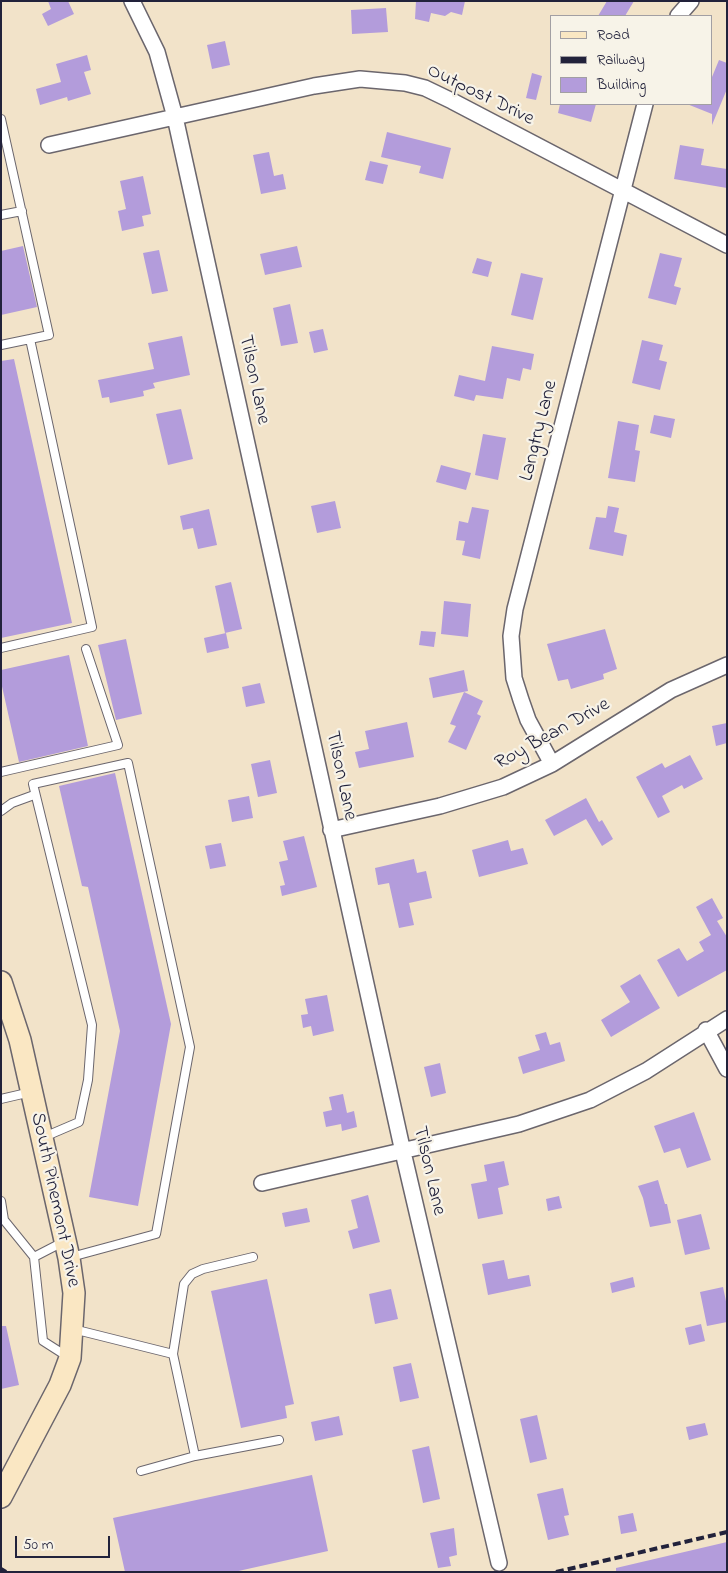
<!DOCTYPE html>
<html>
<head>
<meta charset="utf-8">
<style>
  body { margin:0 }
  #map { position:relative; width:728px; height:1573px; overflow:hidden; background:#f2e3c9; font-family:"Indie Flower",sans-serif }
  canvas { display:block }
  .frame { position:absolute; inset:0; border:2px solid #22223b; pointer-events:none }
  .legend { position:absolute; left:550px; top:15px; width:162px; height:90px; box-sizing:border-box; background:#f7f3e8; border:1px solid #a29fa3; margin:0; padding:6px 9px; list-style:none; font-size:15px; color:#22223b }
  .legend li { display:flex; align-items:center; gap:10px; height:25px }
  .legend b { width:25px; border:1px solid #a29fa3 }
  .scale { position:absolute; left:15px; top:1536px; width:95px; height:22px; box-sizing:border-box; border:2px solid #22223b; border-top:0; padding-left:6px; font-size:15px; line-height:18px; white-space:nowrap; color:#22223b; -webkit-text-stroke:4px #f7f3e8; paint-order:stroke }
</style>
</head>
<body>
<div id="map">
<canvas width="728" height="1573"></canvas>
<div class="frame"></div>
<ul class="legend">
<li><b style="height:6px;background:#fae7c3"></b>Road</li>
<li><b style="height:6px;background:#22223b"></b>Railway</li>
<li><b style="height:14px;background:#b39cdb"></b>Building</li>
</ul>
<div class="scale">50 m</div>
</div>
<script>
const ctx = document.querySelector('canvas').getContext('2d');
ctx.lineJoin = 'round';
function paint(path, color) { ctx.fillStyle = color; ctx.fill(path, 'evenodd'); }
const shape = rows => new Path2D(rows.map(r => 'M' + r).join(''));
function stroke(path, color, width, dash) { ctx.strokeStyle = color; ctx.lineWidth = width; ctx.lineCap = dash ? 'butt' : 'round'; ctx.setLineDash(dash || []); ctx.stroke(path); }
function drawText(font, color, halo, rows, align = 'center') {
  ctx.font = font + ' "Indie Flower",sans-serif'; ctx.lineWidth = 4.5; ctx.setLineDash([]); ctx.textBaseline = 'middle'; ctx.strokeStyle = halo; ctx.fillStyle = color; for (const [text, x, y, turn = 0] of rows) {
    ctx.save(); ctx.translate(x, y); ctx.rotate((+turn || 0) * Math.PI / 180); ctx.textAlign = isNaN(turn) ? turn : align; if (halo) ctx.strokeText(text, 0, 0); ctx.fillText(text, 0, 0); ctx.restore();
  }
}
paint(shape([
  [48,1,68,1,74,14,48,26,42,14,51,9],
  [416,1,465,1,462,15,451,12,445,16,431,13,429,22,415,19],
  [607,1,634,1,625,16,598,16],
  [386,8,388,32,352,34,351,10],
  [225,41,230,65,212,69,207,45],
  [87,55,91,70,84,72,91,94,68,101,67,97,40,105,36,89,61,82,56,64],
  [719,60,727,63,727,89,712,125,712,114,687,104,712,104,712,77],
  [532,73,542,76,536,100,526,98],
  [560,104,596,104,591,122,558,113],
  [387,132,451,148,443,179,419,173,421,166,381,157],
  [680,145,704,149,701,165,727,169,727,188,674,179],
  [269,152,274,176,283,174,286,189,261,194,253,155],
  [370,161,388,165,383,184,365,180],
  [143,176,151,214,142,216,144,226,122,231,118,211,126,209,120,181],
  [23,246,37,307,1,315,1,251],
  [297,246,302,267,265,275,260,254],
  [159,250,168,291,152,294,143,253],
  [660,253,682,258,674,286,681,288,676,305,648,298],
  [477,258,492,262,488,277,472,273],
  [521,273,543,278,533,320,511,315],
  [290,304,298,343,281,346,273,308],
  [323,329,328,350,314,353,309,332],
  [182,336,190,375,153,383,155,388,143,391,144,396,110,403,109,397,102,398,98,380,154,369,148,343],
  [642,340,663,345,659,360,667,362,660,390,632,383],
  [492,346,534,354,531,370,523,368,520,381,507,378,503,399,476,395,474,401,454,396,459,375,485,381],
  [14,359,72,623,1,638,1,361],
  [181,409,193,459,168,465,156,414],
  [654,415,675,419,671,438,650,433],
  [618,421,639,425,635,450,640,451,635,482,608,478],
  [483,434,506,438,498,480,475,475],
  [441,465,471,473,466,490,436,482],
  [335,501,341,528,317,533,311,506],
  [608,506,619,508,614,532,627,535,623,556,589,549,596,517,606,518],
  [472,507,489,510,480,559,462,555,465,541,456,540,459,521,468,523],
  [209,509,217,545,198,549,193,528,183,530,180,516],
  [231,582,242,629,225,633,215,586],
  [444,601,471,604,468,637,441,634],
  [605,629,617,669,603,674,604,679,571,689,568,679,558,681,547,644],
  [421,631,436,632,434,647,419,645],
  [226,633,229,648,207,653,204,638],
  [126,639,142,714,116,720,98,645],
  [69,655,88,746,19,762,1,682,1,670],
  [464,670,468,691,433,698,429,678],
  [260,683,265,703,246,707,242,687],
  [464,692,483,701,477,714,481,716,466,750,448,742,456,726,450,724],
  [407,722,414,757,359,768,355,752,369,749,365,731],
  [727,723,727,743,716,746,712,726],
  [690,755,703,779,684,789,682,785,662,796,670,812,658,818,636,777,662,763,665,768],
  [270,760,277,793,258,797,251,764],
  [115,773,171,1024,138,1206,89,1197,120,1031,88,887,82,886,59,786],
  [249,796,253,818,232,822,228,800],
  [586,798,599,822,602,820,613,839,602,846,586,819,554,836,545,820],
  [304,836,317,887,282,896,280,886,285,885,279,862,288,860,283,841],
  [508,840,511,851,523,848,528,864,479,877,472,850],
  [221,843,226,866,210,869,205,846],
  [414,859,417,873,426,871,432,898,409,903,414,925,399,928,389,883,378,885,375,868],
  [712,898,723,918,717,921,727,937,727,970,678,997,657,960,679,948,687,961,704,951,699,942,711,935,696,907],
  [640,974,660,1008,611,1037,601,1020,630,1002,620,986],
  [327,995,334,1031,313,1036,311,1026,303,1028,301,1015,308,1014,305,999],
  [546,1032,550,1045,560,1042,565,1061,523,1074,518,1057,540,1050,535,1035],
  [440,1063,446,1093,431,1097,424,1067],
  [343,1094,347,1113,354,1111,357,1127,342,1131,341,1124,326,1127,323,1112,332,1110,329,1097],
  [694,1112,711,1160,687,1168,680,1148,664,1153,654,1126],
  [504,1161,509,1185,498,1188,503,1214,478,1219,471,1184,487,1181,484,1165],
  [658,1180,665,1204,667,1204,671,1223,650,1227,643,1198,638,1186],
  [368,1195,380,1242,353,1249,348,1231,358,1228,351,1200],
  [559,1196,562,1208,548,1211,546,1199],
  [307,1208,310,1222,285,1227,282,1213],
  [701,1214,710,1249,685,1255,677,1220],
  [504,1260,508,1279,529,1275,531,1286,488,1295,482,1264],
  [633,1277,635,1287,612,1293,610,1283],
  [267,1279,294,1404,285,1406,287,1418,241,1428,211,1291],
  [723,1287,727,1306,727,1322,707,1326,700,1292],
  [391,1289,398,1319,375,1324,369,1294],
  [701,1324,705,1341,689,1345,685,1328],
  [1,1326,6,1326,19,1385,1,1389],
  [411,1363,419,1398,400,1402,393,1367],
  [537,1415,547,1459,530,1463,520,1419],
  [339,1416,343,1435,315,1441,311,1422],
  [705,1423,708,1435,689,1440,686,1427],
  [429,1446,440,1499,423,1503,412,1450],
  [312,1475,328,1551,234,1572,125,1572,113,1518],
  [563,1488,569,1515,564,1516,569,1535,548,1540,537,1494],
  [633,1513,637,1531,621,1534,618,1516],
  [454,1528,457,1555,449,1557,451,1566,438,1568,430,1533],
  [727,1542,727,1572,616,1572,616,1568]
]), '#b39cdb');
const lane = shape([
  [1,119,49,335,30,339],
  [1,215,22,211],
  [1,345,30,339,92,627,1,648],
  [1,772,118,745,86,649],
  [1,811,12,803,34,795],
  [1,1099,31,1092],
  [44,1137,79,1122,88,1080,92,1025,33,784,128,763,190,1047,156,1234,71,1257],
  [1,1201,4,1220,34,1257,63,1242],
  [34,1257,43,1341,68,1357],
  [73,1329,173,1354,195,1456,279,1440],
  [173,1354,184,1284,192,1274,203,1269,253,1257],
  [141,1471,195,1456]
]);
const street = shape([
  [132,1,157,52,175,117,403,1152,499,1563],
  [678,16,691,1],
  [49,145,314,86,360,79,405,83,425,88,452,101,727,245],
  [552,764,528,720,521,700,514,678,511,636,515,609,645,104],
  [331,830,440,806,503,787,552,764,671,690,727,665],
  [706,1030,727,1069],
  [262,1183,519,1124,590,1100,646,1071,727,1019]
]);
const secondary = shape([
  [1,982,20,1040,69,1258,74,1293,70,1358,60,1385,1,1497]
]);
stroke(lane, '#6b666d', 10);
stroke(street, '#6b666d', 18);
stroke(secondary, '#6b666d', 24);
stroke(lane, '#fff', 8);
stroke(street, '#fff', 15);
stroke(secondary, '#fae7c3', 21);
stroke(shape([
  [1,1569,6,1572],
  [556,1572,727,1532]
]), '#22223b', 4, [8, 4]);
drawText('20px', '#22223b', '#f7f3e8', [
  ["Outpost Drive",480,96,26],
  ["Tilson Lane",253,380,78],
  ["Langtry Lane",540,431,-76],
  ["Roy Bean Drive",553,735,-29],
  ["Tilson Lane",340,776,78],
  ["Tilson Lane",428,1171,77],
  ["South Pinemont Drive",54,1200,78]
]);
</script>
</body>
</html>
